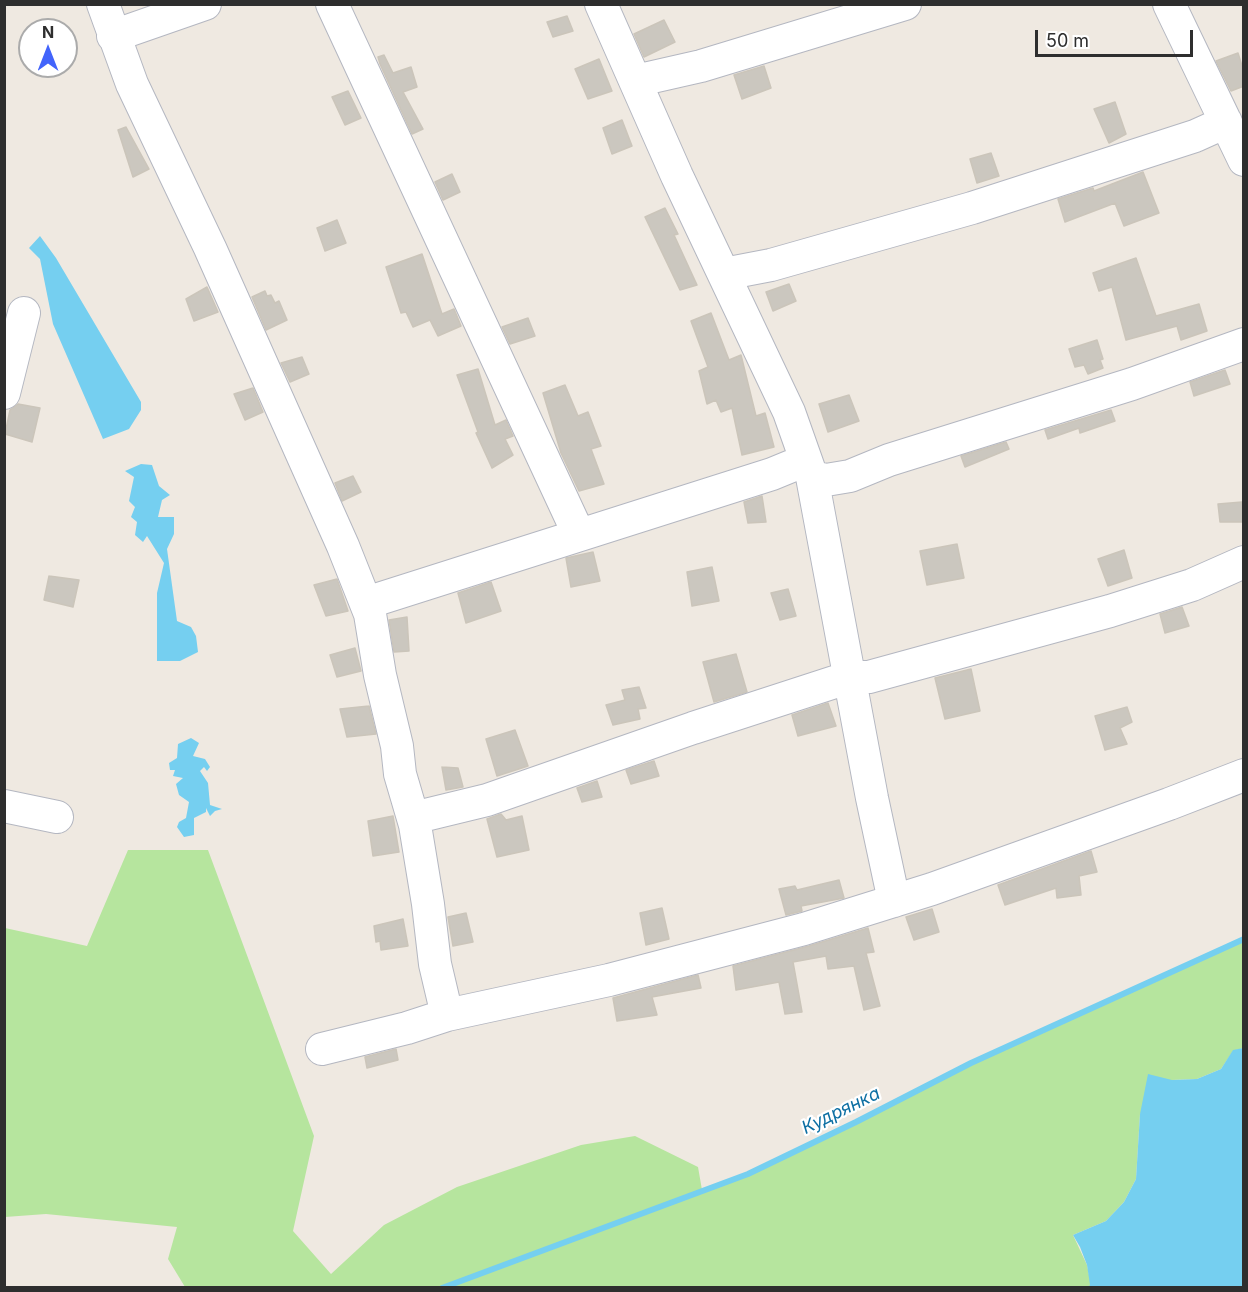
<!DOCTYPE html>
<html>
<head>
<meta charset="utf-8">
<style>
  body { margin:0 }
  #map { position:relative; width:1248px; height:1292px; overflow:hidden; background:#efe9e1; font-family:Inter,sans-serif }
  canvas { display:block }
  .frame { position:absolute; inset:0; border:6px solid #2e2e2e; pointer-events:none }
  .north { position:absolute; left:18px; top:18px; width:60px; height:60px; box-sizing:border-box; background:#fff; border:2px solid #ababab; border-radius:50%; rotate:0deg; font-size:16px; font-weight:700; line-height:24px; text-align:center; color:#2e2e2e }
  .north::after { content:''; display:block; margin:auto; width:21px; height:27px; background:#4264fb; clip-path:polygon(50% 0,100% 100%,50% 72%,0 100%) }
  .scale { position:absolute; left:1035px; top:30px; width:158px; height:27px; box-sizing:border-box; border:3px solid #2e2e2e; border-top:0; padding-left:8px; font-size:18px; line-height:21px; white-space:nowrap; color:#2e2e2e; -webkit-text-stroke:4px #fff; paint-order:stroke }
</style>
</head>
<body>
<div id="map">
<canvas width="1248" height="1292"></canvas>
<div class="frame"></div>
<div class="north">N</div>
<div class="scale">50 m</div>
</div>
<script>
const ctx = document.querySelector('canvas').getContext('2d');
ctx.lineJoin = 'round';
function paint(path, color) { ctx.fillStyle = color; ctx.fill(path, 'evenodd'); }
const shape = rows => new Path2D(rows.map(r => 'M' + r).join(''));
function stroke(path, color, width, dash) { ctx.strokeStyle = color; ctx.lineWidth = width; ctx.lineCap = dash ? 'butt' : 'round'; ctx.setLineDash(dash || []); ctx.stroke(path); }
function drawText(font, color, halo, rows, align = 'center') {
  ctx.font = font + ' Inter,sans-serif'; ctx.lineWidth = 4.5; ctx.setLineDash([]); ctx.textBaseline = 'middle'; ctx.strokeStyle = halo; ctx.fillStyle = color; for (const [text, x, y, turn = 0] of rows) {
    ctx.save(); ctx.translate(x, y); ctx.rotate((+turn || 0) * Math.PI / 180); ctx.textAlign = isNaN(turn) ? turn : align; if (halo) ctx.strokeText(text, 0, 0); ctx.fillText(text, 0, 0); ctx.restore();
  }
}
paint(shape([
  [128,850,208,850,314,1136,293,1231,331,1274,384,1225,457,1187,581,1145,635,1136,698,1167,702,1190,748,1174,856,1122,971,1063,1243,939,1243,1048,1233,1051,1221,1069,1197,1079,1172,1080,1140,1114,1136,1179,1124,1202,1106,1221,1073,1235,1087,1265,1091,1285,1088,1287,185,1287,168,1259,177,1227,46,1214,5,1217,5,928,87,946]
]), '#b6e59e');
paint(shape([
  [40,236,56,258,141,402,141,410,129,429,103,439,53,324,40,259,29,248],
  [141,464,152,465,159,486,170,495,162,500,158,517,174,517,174,534,167,549,177,621,191,627,196,636,198,652,180,661,157,661,157,593,164,563,147,536,143,542,135,535,137,522,131,517,135,507,129,501,134,477,125,471],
  [191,738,199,743,193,756,205,759,210,767,207,771,204,767,200,771,208,783,210,805,222,809,215,811,210,816,206,808,206,812,194,818,194,835,184,837,177,827,179,822,186,818,189,802,179,795,176,784,183,778,173,776,175,770,170,770,169,763,177,758,178,744],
  [1243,1048,1243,1287,1088,1287,1090,1285,1087,1265,1080,1247,1073,1235,1106,1221,1124,1202,1136,1179,1140,1114,1148,1074,1172,1080,1197,1079,1221,1069,1233,1050]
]), '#75cff0');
stroke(shape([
  [442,1288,748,1174,856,1122,971,1063,1244,939]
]), '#75cff0', 6);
const building = shape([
  [567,16,573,31,553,37,547,22,567,16],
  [664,20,675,42,644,57,634,34,664,20],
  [1238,53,1244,72,1244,86,1231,91,1216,61,1238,53],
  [384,55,393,73,411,67,417,87,403,92,423,129,412,134,380,64,378,57,384,55],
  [599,59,612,91,588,99,575,69,599,59],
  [764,66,771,88,742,99,734,75,764,66],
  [348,91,361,118,345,125,332,97,348,91],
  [1115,102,1126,134,1109,143,1094,109,1115,102],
  [622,120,632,146,612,154,603,128,622,120],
  [126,127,149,169,133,177,118,130,126,127],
  [991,153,999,176,977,183,970,159,991,153],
  [1143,172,1159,213,1124,226,1115,203,1065,222,1058,199,1093,188,1094,191,1143,172],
  [452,174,460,192,443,200,435,182,452,174],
  [665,208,678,234,674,235,697,285,680,290,645,217,665,208],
  [337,220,346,243,325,251,317,228,337,220],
  [422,254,442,314,454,309,461,326,438,336,430,320,413,327,406,312,401,313,386,267,422,254],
  [1136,258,1156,316,1199,304,1207,331,1181,340,1177,326,1126,340,1112,287,1099,291,1093,273,1136,258],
  [789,284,796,301,773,311,766,292,789,284],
  [207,287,218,312,194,321,186,299,207,287],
  [265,291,267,296,271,295,275,303,279,301,287,320,266,330,252,297,265,291],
  [711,313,729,360,741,355,756,416,765,413,774,447,742,455,732,408,721,412,716,400,707,404,699,371,708,367,691,321,711,313],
  [528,318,535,336,510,344,502,327,528,318],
  [1097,340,1103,359,1100,360,1103,368,1088,374,1084,365,1075,367,1069,349,1097,340],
  [302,357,309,374,290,382,281,363,302,357],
  [478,369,495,425,506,420,513,436,505,439,513,455,492,468,476,433,478,432,457,375,478,369],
  [1225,370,1230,384,1194,396,1190,382,1225,370],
  [565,385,578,416,588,412,601,446,591,449,604,484,579,491,561,453,543,393,565,385],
  [253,388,263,412,245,420,234,394,253,388],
  [849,395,859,421,828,432,819,404,849,395],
  [18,404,40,408,32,442,5,434,10,410,18,404],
  [1111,410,1115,421,1080,433,1079,428,1048,439,1045,430,1111,410],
  [1006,442,1009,449,965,467,961,456,1006,442],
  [353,476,361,492,342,501,335,483,353,476],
  [762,496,766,522,748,523,744,502,762,496],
  [1242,502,1243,522,1220,522,1218,504,1242,502],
  [957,544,964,578,927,585,920,551,957,544],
  [1124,550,1132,578,1108,586,1098,559,1124,550],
  [593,552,600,581,571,587,566,558,593,552],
  [712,567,719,601,692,606,687,572,712,567],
  [49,576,79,580,73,607,44,600,49,576],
  [337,579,348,611,326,616,314,585,337,579],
  [491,582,501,611,466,623,458,593,491,582],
  [788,589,796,616,780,620,771,593,788,589],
  [1182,607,1189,626,1165,633,1160,614,1182,607],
  [407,617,409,651,394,652,389,620,407,617],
  [355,648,361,671,337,677,330,655,355,648],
  [736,654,747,692,714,702,703,662,736,654],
  [971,669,980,711,945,719,935,678,971,669],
  [639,687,646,708,638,709,640,719,613,725,606,705,625,700,622,690,639,687],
  [828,703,836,726,798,736,792,715,828,703],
  [369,706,376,734,347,737,340,709,369,706],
  [1127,707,1132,722,1120,728,1127,744,1105,750,1095,716,1127,707],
  [515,730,528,766,497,776,486,739,515,730],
  [654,761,659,776,631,784,626,770,654,761],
  [442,767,458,768,463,787,446,790,442,767],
  [597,781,602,797,582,802,577,788,597,781],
  [501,814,506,820,522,816,529,850,497,857,487,819,501,814],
  [393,816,399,852,373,856,368,821,393,816],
  [1091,851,1097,872,1079,876,1081,895,1057,898,1056,888,1005,905,998,885,1091,851],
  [839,880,844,898,801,906,802,911,786,915,779,889,795,886,797,890,839,880],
  [662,908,669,939,646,945,640,913,662,908],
  [932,909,939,932,914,940,906,917,932,909],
  [466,913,473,942,453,946,448,917,466,913],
  [403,919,408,946,381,950,380,941,376,942,374,926,403,919],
  [868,928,874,952,866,953,880,1006,864,1010,854,966,828,969,826,956,793,962,802,1012,785,1014,779,982,736,990,733,966,809,946,868,928],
  [698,975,701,988,652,997,657,1015,617,1021,613,998,698,975],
  [396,1049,398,1060,367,1068,365,1057,396,1049]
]);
paint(building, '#cbc7bf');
stroke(building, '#cbc5ba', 1.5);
const minor = shape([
  [103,4,132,84,210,248,343,546,370,614,380,675,397,746,400,774,415,825,428,904,435,964,447,1015],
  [332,4,579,535],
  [601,4,677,176,789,412,812,477,872,798,894,901],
  [1169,4,1244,160],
  [113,36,205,4],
  [635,81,701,66,905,4],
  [724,274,771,265,972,208,1195,136,1226,122],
  [4,393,24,313],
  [812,477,826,480,850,476,889,460,1132,384,1244,344],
  [366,603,772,474,806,460],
  [4,806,57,817],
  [413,818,487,800,693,728,850,677,869,677,1110,611,1192,585,1244,562],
  [322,1049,407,1028,447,1015,609,980,804,929,932,889,1169,804,1244,775]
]);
stroke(minor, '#b4b7c1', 34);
stroke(minor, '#fff', 32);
drawText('italic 18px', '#0d6fa3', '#fff', [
  ["Кудрянка",841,1111,-26]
]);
</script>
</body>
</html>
